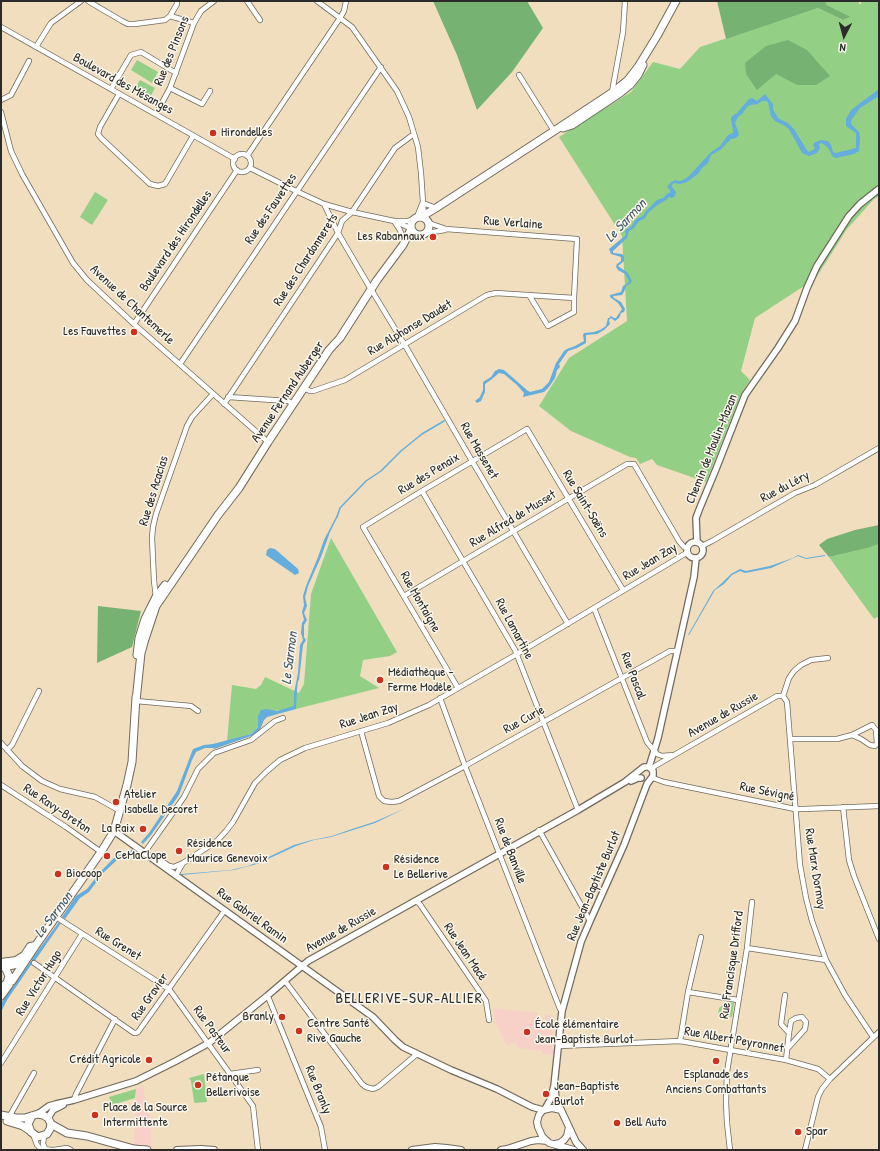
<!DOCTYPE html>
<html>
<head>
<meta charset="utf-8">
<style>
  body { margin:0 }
  #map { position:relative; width:880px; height:1151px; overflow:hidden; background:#f0debe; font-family:"Patrick Hand",sans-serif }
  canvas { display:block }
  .frame { position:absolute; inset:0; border:2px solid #2b2b2b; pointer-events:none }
  .north { position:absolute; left:824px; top:16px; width:40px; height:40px; -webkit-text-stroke:3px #fbf7ec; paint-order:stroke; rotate:186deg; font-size:11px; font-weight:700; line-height:16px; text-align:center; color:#2b2b2b }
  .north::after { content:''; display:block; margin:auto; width:14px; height:18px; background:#2b2b2b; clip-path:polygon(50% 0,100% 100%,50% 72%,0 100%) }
</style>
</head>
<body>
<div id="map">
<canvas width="880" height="1151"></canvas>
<div class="frame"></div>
<div class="north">N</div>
</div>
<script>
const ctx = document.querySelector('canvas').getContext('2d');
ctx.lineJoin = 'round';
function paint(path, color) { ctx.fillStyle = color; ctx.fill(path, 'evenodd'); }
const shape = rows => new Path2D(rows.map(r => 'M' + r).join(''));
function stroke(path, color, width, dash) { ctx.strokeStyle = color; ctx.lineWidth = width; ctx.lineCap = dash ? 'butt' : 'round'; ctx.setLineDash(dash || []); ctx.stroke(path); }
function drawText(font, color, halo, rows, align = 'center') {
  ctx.font = font + ' "Patrick Hand",sans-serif'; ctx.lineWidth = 3; ctx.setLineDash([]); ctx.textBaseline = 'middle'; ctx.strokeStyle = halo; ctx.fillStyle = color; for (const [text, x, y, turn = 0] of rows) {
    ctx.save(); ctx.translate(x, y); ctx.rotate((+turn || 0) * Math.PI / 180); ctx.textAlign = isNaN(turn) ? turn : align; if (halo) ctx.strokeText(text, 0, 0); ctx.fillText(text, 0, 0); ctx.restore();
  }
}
paint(shape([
  [493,1008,538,1013,538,1021,545,1022,545,1015,551,1015,551,1019,553,1019,553,1022,556,1023,556,1028,554,1028,552,1047,554,1048,553,1055,542,1054,542,1051,518,1048,515,1042,507,1046,495,1021],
  [143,1086,146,1106,148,1106,148,1114,151,1114,151,1145,154,1148,150,1149,134,1145,136,1089]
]), '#f7d1c8');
paint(shape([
  [825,1,857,1,861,5,861,1,879,1,879,196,874,199,847,229,814,281,801,288,755,318,741,371,750,380,741,394,706,482,657,465,652,459,640,464,636,458,630,457,571,431,539,406,569,358,627,321,622,236,559,137,631,92,653,62,680,69,700,47,818,8,843,20,851,17,827,5],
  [137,60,158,72,152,83,131,70],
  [140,80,155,88,149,99,134,90],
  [95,192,108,200,92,225,80,217],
  [331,538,397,652,390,656,363,660,360,676,379,688,296,709,260,712,258,727,251,734,227,741,232,685,256,689,261,685,265,677,299,693,304,684,311,594],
  [879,544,879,616,874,619,829,557,868,548],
  [727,1002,734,1003,732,1017,718,1015,719,1008],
  [204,1074,207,1102,195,1103,194,1102,191,1081,189,1078],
  [136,1089,135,1098,112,1105,109,1097]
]), '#93d085');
paint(shape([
  [433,1,527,1,543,28,512,72,477,110,457,55],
  [717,1,825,1,827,5,851,17,843,20,818,8,726,39],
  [788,40,807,50,830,76,816,85,797,85,776,74,757,90,746,74,745,63,766,46],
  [879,525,879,544,868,548,829,557,819,545,827,539,855,530],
  [98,606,141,611,132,647,97,663]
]), '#76b272');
paint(shape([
  [879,89,879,96,860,108,852,119,851,123,852,125,859,132,860,138,859,151,854,154,836,158,833,157,828,148,825,145,821,143,819,144,820,148,817,153,809,156,802,153,789,129,785,126,775,121,771,116,768,102,766,101,762,101,758,104,750,105,747,107,742,114,738,117,735,123,739,134,738,136,736,138,731,139,720,150,711,155,708,163,702,168,698,174,687,182,680,184,674,183,672,185,672,187,676,192,675,196,672,198,669,197,666,200,656,206,648,213,645,218,638,222,634,228,629,231,627,238,613,251,613,253,622,254,624,256,624,261,618,266,628,273,632,281,630,284,626,286,624,292,622,295,613,296,614,298,621,302,625,309,624,312,621,313,619,318,615,321,611,318,609,320,610,324,604,330,597,334,586,335,586,343,577,348,568,351,559,364,560,367,557,370,555,378,549,387,544,392,523,397,524,393,517,385,504,374,499,373,492,379,485,384,485,392,481,401,477,403,475,401,480,397,483,390,483,382,491,377,495,371,499,369,504,370,528,391,530,392,542,389,549,382,556,363,564,351,567,349,575,346,584,341,583,335,584,333,594,332,600,330,606,326,608,318,609,318,611,316,614,318,616,318,622,309,618,303,610,297,610,295,621,292,623,286,628,283,629,281,625,274,618,270,616,267,617,264,621,261,621,257,611,254,609,249,626,235,625,231,628,228,631,227,636,219,643,216,646,211,657,200,663,198,668,193,670,193,670,190,667,187,671,182,676,180,678,181,681,181,689,176,711,152,720,146,728,135,733,133,733,131,731,119,732,116,737,113,749,99,752,98,757,101,765,94,773,104,773,110,779,119,788,123,794,129,808,152,813,150,815,148,813,146,814,143,821,140,828,141,831,145,833,152,836,153,856,148,856,133,846,126,846,119,851,110],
  [337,515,338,516,329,534,329,535,321,557,308,586,306,594,305,597,307,606,304,613,307,620,304,625,304,637,306,640,303,645,299,680,298,681,297,689,296,709,267,717,264,720,260,730,251,736,214,749,213,748,205,748,196,752,192,760,179,795,151,835,143,844,141,842,149,833,177,791,193,749,204,745,213,744,251,734,258,727,258,716,261,710,266,709,277,711,294,706,294,693,298,673,300,645,303,640,301,633,302,623,304,620,302,612,304,605,303,596,306,586,318,557,324,540],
  [270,548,275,549,298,569,299,573,295,575,266,555,267,550],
  [798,555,806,558,825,555,825,556,806,559,798,556,771,568,745,573,740,571,732,575,724,584,715,590,689,635,688,635,713,591,723,582,731,574,740,569,746,571,770,566,793,558],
  [406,808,375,823,331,837,314,840,296,846,257,864,234,870,181,875,181,874,231,870,248,866,258,862,294,845,312,840,332,836,355,828,374,822],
  [135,849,138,852,136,853,128,854,117,860,103,873,89,892,80,898,65,919,62,917,76,896,87,889,102,870,114,858,128,851],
  [59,922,61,923,34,962,31,960],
  [31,961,33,962,7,1000,1,1012,1,1004,3,1000]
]), '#64addc');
stroke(shape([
  [337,517,340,508,366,481,381,471,401,451,422,434,444,421]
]), '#64addc', 1.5);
const minor = shape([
  [88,1,122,21,128,24,135,24,165,20,170,16,177,4,177,1],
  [247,1,260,20],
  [317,1,352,27,397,91,409,117,418,147,421,173,424,217],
  [170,16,194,23],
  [1,27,235,159],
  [36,47,51,23,81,1],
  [519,75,554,131],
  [170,88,202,104,210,91],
  [111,89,131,55,141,52,176,73],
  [612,92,623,32,625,1],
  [119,94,100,127,98,134,101,138,150,184,158,186,165,184,193,136],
  [1,100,11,95,29,61],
  [1,112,11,151,22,174,73,263,87,280,134,324,268,442],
  [156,114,170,88,194,23,201,11,214,1],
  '233 163a9 9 0 1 1 18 0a9 9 0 1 1-18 0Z',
  [247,156,340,18,344,11,346,1],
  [250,168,296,191,324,204,352,212,394,221,410,228],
  [423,203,436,208],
  [324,204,338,233,369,286,406,347,472,461,568,624],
  [417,217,422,204],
  [394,221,400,230,403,239,403,243],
  [395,221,408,221,413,219],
  [427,233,445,230],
  [529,295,548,326,574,312,574,298],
  [134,324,237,170],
  [180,364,381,67],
  [304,388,310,391,313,391,345,380,487,295,496,293,574,298,577,239,446,229,429,223],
  [228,397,288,401,294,404],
  [224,404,338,233,342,221,352,212,395,148,414,134],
  [422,491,515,650,578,810],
  [702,546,712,541,795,493,815,485,879,448],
  [404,596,627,464,634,464,679,541,684,547,688,548],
  [156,597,154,581,152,538,153,527,156,514,187,426,192,417,213,394],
  [594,608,647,742,657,754,662,756,674,755],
  [458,688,363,527,422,491,527,429,623,590],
  [783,696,787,702,800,865,806,898,812,921,826,960,845,995,873,1037],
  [783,696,789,678,794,671,801,665,811,660,828,658],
  [440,698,465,766,560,1009,562,1011],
  [136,701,191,706,198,711],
  [361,731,379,796,384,801,392,802,399,801,465,766,670,651,678,651],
  [790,739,837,739,852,735,872,725,876,730,877,744,875,746,870,745,861,739,852,735],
  [1,743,22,766,42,781,60,789,95,797,120,811],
  [7,750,12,745,39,691],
  [652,769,655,766,777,696,783,696],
  [653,778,664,782,795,809,804,809,879,806],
  [1,785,66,827,101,852],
  [843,807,849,860,854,876,879,939],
  [539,830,590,921],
  [145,852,184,797,198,769,214,753,251,740,275,721,283,718],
  [152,857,159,859,169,866,174,867,183,863,217,841,226,831,233,822,255,783,266,772,280,760,305,748,388,723,429,705,517,654,688,552],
  [176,875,183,863],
  [414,901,419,903,486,1001,489,1020],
  [56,917,169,989,253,1106,258,1150],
  [747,948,826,960],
  [34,963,134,1033,136,1033,138,1032,225,910],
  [285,981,362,1084,366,1087,373,1089,378,1087,417,1054],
  [688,992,738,1000],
  [785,995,781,1024,789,1033,786,1060],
  [267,996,269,999,321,1127,325,1150],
  [680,1041,688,992,701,937],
  [559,1046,680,1041,786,1060,818,1069,830,1079],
  [788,1048,805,1029,806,1022,802,1017,796,1018,791,1021,789,1033],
  [1,1063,82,934],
  [230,1074,258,1070],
  [74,1100,76,1094,115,1019],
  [9,1117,34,1073],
  [33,1134,37,1145,41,1149,53,1150],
  [44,1136,43,1144,46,1150],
  [54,1150,67,1148,71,1150],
  [730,1150,727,1123,726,1102,727,1072,747,948,752,902],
  [805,1150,818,1097,822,1089,830,1079,879,1032]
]);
const tertiary = shape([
  [697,542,696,518,699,510,716,469,745,395,778,348,795,321,807,288,817,266,849,216,860,204,879,189],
  '687 550a8 8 0 1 1 16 0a8 8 0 1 1-16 0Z',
  [649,767,658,738,694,577,696,558],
  [631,781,638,778,641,778],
  [114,831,373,1017,395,1040,403,1047,451,1070,497,1089,532,1107,543,1110],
  [555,1088,556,1100,561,1110],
  [38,1114,49,1106,56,1104,74,1100,136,1081,176,1061,209,1043,267,996,308,961,578,810,625,782,644,767,649,767,653,771,653,776,647,784,624,845,590,921,581,942,562,1011,554,1086,550,1100,545,1109],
  [48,1118,53,1110,63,1105]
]);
const secondary = shape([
  [1,962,16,960,24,955,30,946,36,945],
  [555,1144,560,1143,564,1140,567,1136,569,1127],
  [177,1150,201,1149,214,1150],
  [412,1150,435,1147,447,1148,461,1150],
  [501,1150,507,1149,531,1141,538,1140,547,1141],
  [574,1150,549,1143,542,1136,538,1127,537,1122,539,1115,543,1110,552,1108,561,1110,576,1142,583,1150]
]);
const primary = shape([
  [563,128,572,125,620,93,630,85,638,75,643,65],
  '411 226a9 9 0 1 1 18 0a9 9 0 1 1-18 0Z',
  [421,217,436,208,554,131,613,92,628,80,638,67,657,36,676,1],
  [137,655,139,638,145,619,156,597,165,585],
  [136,701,141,653,145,639,156,606,218,515,239,488,268,442,329,350,340,338,377,280,403,245,411,229],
  [1,965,6,969,9,976,7,983,1,988],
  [4,967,18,964,26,960],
  [7,983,12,981,36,945,101,852,114,831,127,785,132,762,136,697],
  [1,996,9,985],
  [1,1115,16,1118,25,1118,38,1114,43,1115,48,1118,51,1124,50,1129,47,1134,38,1137,31,1132,28,1124,32,1116],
  [7,1121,23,1126,29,1130],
  [51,1124,67,1133,87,1136,134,1149,147,1150]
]);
stroke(minor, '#706a5e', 6);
stroke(tertiary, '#706a5e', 8);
stroke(secondary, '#706a5e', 8);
stroke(primary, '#706a5e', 9);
stroke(minor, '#fff', 4.5);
stroke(tertiary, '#fff', 5.5);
stroke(secondary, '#fff', 6);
stroke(primary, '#fff', 7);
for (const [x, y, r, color] of [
  [213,133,4,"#c8321e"],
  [433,237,4,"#c8321e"],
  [134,332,4,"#c8321e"],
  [380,680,4,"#c8321e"],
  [116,802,4,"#c8321e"],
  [143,829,4,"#c8321e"],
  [179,851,4,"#c8321e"],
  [107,856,4,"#c8321e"],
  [386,867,4,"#c8321e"],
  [58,874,4,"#c8321e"],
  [282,1017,4,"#c8321e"],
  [299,1031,4,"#c8321e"],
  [527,1032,4,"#c8321e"],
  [149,1060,4,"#c8321e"],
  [716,1061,4,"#c8321e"],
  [198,1085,4,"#c8321e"],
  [546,1094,4,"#c8321e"],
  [95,1115,4,"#c8321e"],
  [617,1123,4,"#c8321e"],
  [798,1132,4,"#c8321e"]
]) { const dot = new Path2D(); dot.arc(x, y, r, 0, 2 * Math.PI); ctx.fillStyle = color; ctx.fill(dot); stroke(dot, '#fbf7ec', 1.5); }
drawText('13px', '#2b2b2b', '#fbf7ec', [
  ["Rue des Pinsons",172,51,-68],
  ["Boulevard des Mésanges",123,84,29],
  ["Rue des Fauvettes",271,209,-56],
  ["Rue Verlaine",513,223,4],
  ["Boulevard des Hirondelles",176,241,-56],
  ["Rue des Chardonnerets",306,260,-57],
  ["Avenue de Chantemerle",132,305,43],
  ["Rue Alphonse Daudet",410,328,-31],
  ["Avenue Fernand Auberger",288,392,-56],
  ["Chemin de Moulin-Mazan",712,449,-68],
  ["Rue Massenet",479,451,60],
  ["Rue des Penaix",429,474,-31],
  ["Rue du Léry",785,487,-28],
  ["Rue des Acacias",154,491,-73],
  ["Rue Saint-Saëns",585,504,59],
  ["Rue Alfred de Musset",513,519,-31],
  ["Rue Jean Zay",650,562,-31],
  ["Rue Montaigne",420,602,60],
  ["Rue Lamartine",514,629,62],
  ["Rue Pascal",633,676,69],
  ["Avenue de Russie",723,715,-30],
  ["Rue Jean Zay",369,716,-18],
  ["Rue Curie",524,720,-29],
  ["Rue Sévigné",767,792,11],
  ["Rue Ravy-Breton",57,809,34],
  ["Rue de Banville",510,851,69],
  ["Rue Marx Dormoy",815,869,81],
  ["Rue Jean-Baptiste Burlot",594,886,-67],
  ["Rue Gabriel Ramin",252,916,36],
  ["Avenue de Russie",341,930,-30],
  ["Rue Grenet",118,944,32],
  ["Rue Jean Macé",465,952,56],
  ["Rue Francisque Drifford",732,965,-82],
  ["Rue Victor Hugo",39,983,-58],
  ["Rue Gravier",150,997,-55],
  ["Rue Pasteur",212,1030,54],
  ["Rue Albert Peyronnet",734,1040,10],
  ["Rue Branly",318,1090,68]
]);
drawText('13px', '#2b2b2b', '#fbf7ec', [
  ["Hirondelles",221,133],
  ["Les Rabannaux",425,237,"right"],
  ["Les Fauvettes",126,332,"right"],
  ["Médiathèque -",388,673],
  ["Ferme Modèle",388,688],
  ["Atelier",124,795],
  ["Isabelle Decoret",124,810],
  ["La Paix",135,829,"right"],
  ["Résidence",187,844],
  ["Maurice Genevoix",187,859],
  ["CeMaClope",115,856],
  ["Résidence",394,860],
  ["Le Bellerive",394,875],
  ["Biocoop",66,874],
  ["Branly",274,1017,"right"],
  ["Centre Santé",307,1024],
  ["Rive Gauche",307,1039],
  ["École élémentaire",535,1025],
  ["Jean-Baptiste Burlot",535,1040],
  ["Crédit Agricole",141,1060,"right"],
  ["Esplanade des",716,1075,"center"],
  ["Anciens Combattants",716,1090,"center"],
  ["Pétanque",206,1078],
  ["Bellerivoise",206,1093],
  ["Jean-Baptiste",554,1087],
  ["Burlot",554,1102],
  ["Place de la Source",103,1108],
  ["Intermittente",103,1123],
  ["Bell Auto",625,1123],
  ["Spar",806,1132]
], 'left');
drawText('italic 14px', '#3f5869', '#fbf7ec', [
  ["Le Sarmon",626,221,-47],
  ["Le Sarmon",290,658,-83],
  ["Le Sarmon",54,915,-53]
]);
ctx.letterSpacing = '1px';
drawText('15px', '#2b2b2b', '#fbf7ec', [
  ["BELLERIVE-SUR-ALLIER",409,999]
]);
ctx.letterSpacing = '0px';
</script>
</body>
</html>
